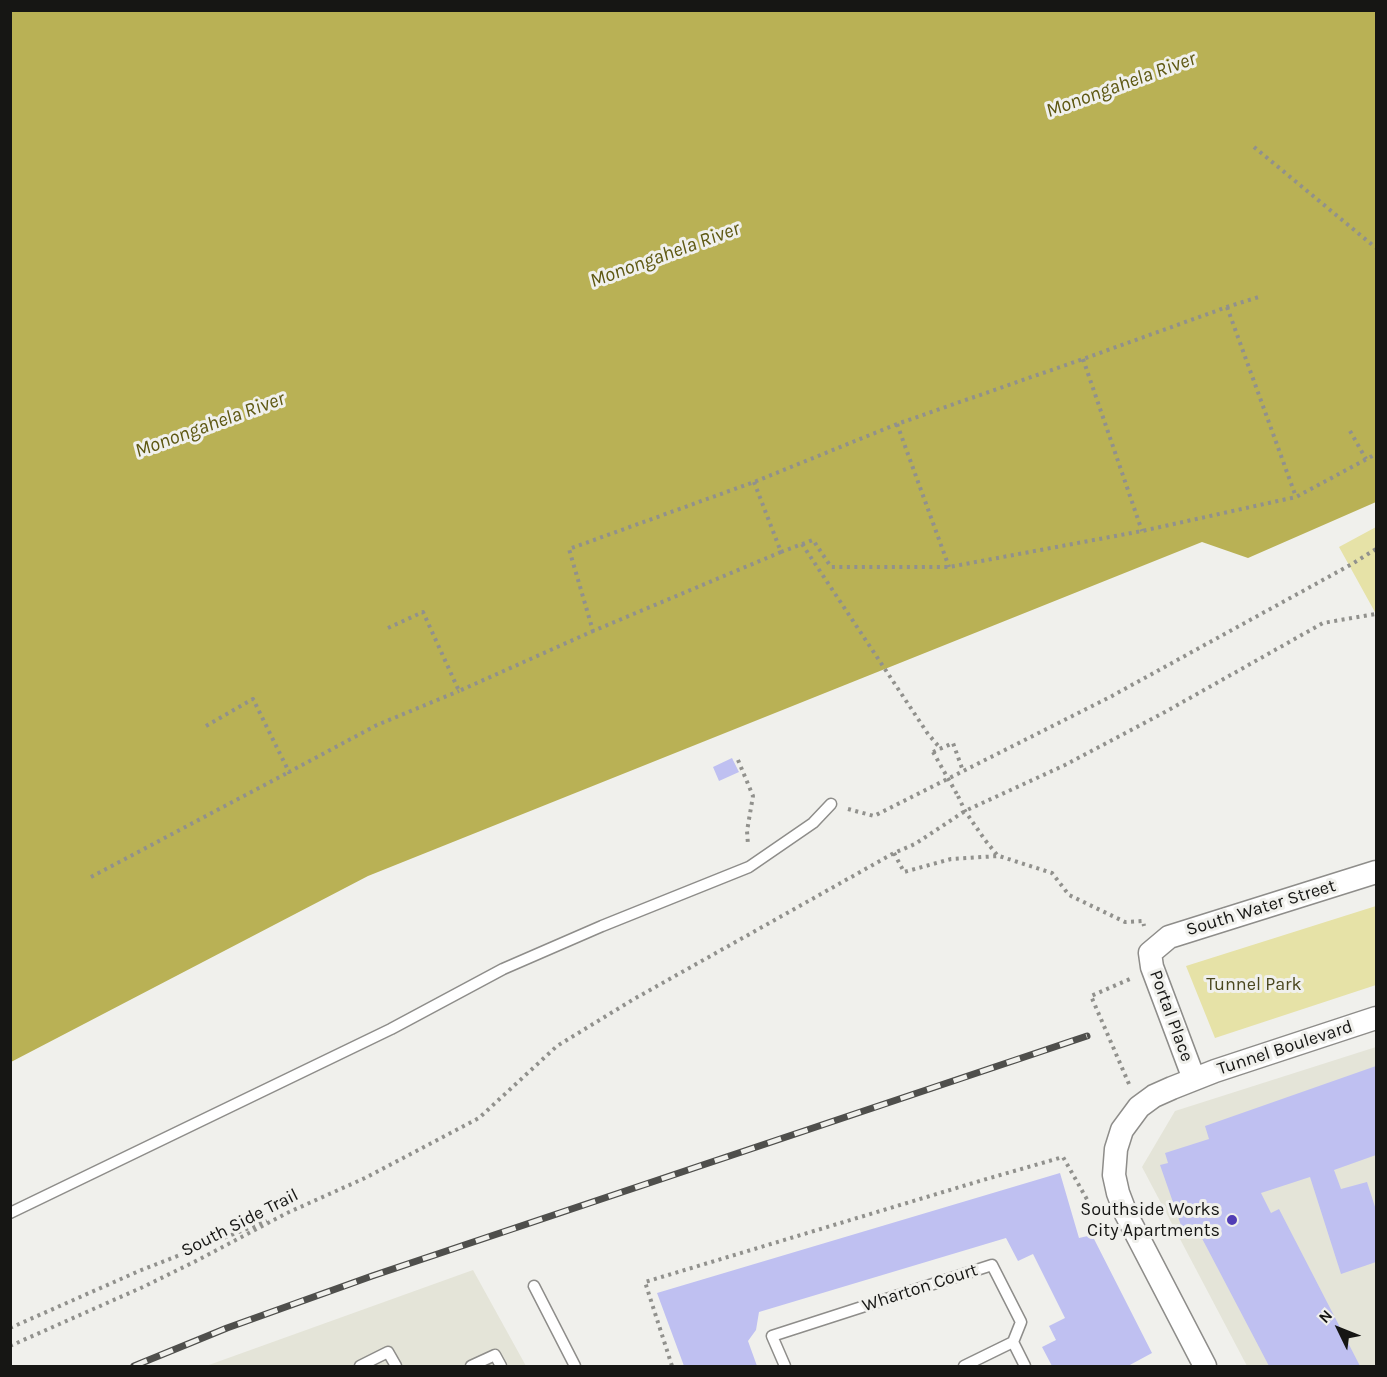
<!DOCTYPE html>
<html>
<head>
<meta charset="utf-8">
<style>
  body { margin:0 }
  #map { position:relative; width:1387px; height:1377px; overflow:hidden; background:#f0f0ec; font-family:Karla,sans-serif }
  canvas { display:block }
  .frame { position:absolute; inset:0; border:12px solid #161614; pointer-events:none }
  .north { position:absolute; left:1309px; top:1299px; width:60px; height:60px; -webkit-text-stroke:4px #f0f0ec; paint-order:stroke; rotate:313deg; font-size:16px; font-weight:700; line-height:24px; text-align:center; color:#161614 }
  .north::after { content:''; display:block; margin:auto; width:21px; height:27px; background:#161614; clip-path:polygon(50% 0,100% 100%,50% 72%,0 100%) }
</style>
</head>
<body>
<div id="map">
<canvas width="1387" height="1377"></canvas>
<div class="frame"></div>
<div class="north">N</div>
</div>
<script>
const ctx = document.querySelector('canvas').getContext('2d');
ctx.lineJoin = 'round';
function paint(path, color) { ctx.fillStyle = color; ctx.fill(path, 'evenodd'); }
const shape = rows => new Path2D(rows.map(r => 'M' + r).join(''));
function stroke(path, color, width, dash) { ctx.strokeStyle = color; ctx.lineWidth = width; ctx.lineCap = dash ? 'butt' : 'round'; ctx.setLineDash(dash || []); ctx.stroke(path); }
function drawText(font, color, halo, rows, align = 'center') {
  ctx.font = font + ' Karla,sans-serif'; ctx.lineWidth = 6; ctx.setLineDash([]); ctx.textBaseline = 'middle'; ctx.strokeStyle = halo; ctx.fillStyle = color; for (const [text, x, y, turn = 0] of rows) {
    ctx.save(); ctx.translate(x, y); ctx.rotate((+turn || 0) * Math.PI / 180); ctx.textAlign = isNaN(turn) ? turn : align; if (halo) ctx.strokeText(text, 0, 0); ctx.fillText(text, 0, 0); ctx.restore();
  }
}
paint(shape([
  [1376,1047,1376,1366,1247,1366,1142,1167,1175,1111],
  [473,1270,526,1366,206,1366]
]), '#e4e4d8');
paint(shape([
  [1376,527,1376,614,1339,547],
  [1376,906,1376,985,1215,1038,1186,966]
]), '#e6e2a7');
paint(shape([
  [11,10,1376,11,1376,502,1248,558,1202,542,368,876,11,1062]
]), '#b9b155');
paint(shape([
  [732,758,739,772,719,781,713,767],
  [1376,1066,1376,1155,1334,1170,1341,1189,1367,1182,1376,1210,1376,1262,1341,1274,1310,1177,1261,1193,1271,1213,1279,1209,1360,1366,1269,1366,1196,1227,1183,1231,1160,1165,1168,1163,1165,1153,1209,1139,1205,1126],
  [1060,1173,1079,1238,1092,1235,1152,1353,1128,1366,1052,1366,1042,1347,1056,1340,1049,1326,1065,1318,1033,1254,1018,1261,1006,1238,759,1312,756,1330,748,1341,757,1366,684,1366,657,1293]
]), '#bfc0f1');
const lane = shape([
  [10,1213,391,1029,503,969,602,926,749,867,813,823,831,804],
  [534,1286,575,1366],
  [360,1366,388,1352,396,1366],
  [471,1366,495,1355,501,1366],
  [785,1366,772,1336,992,1265,1021,1322,1013,1342,1025,1366],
  [964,1366,1013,1342]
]);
const street = shape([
  [1194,1079,1152,967,1150,953,1169,937,1376,872],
  [1205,1366,1126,1214,1118,1193,1114,1175,1116,1149,1122,1130,1139,1107,1154,1096,1172,1088,1215,1071,1376,1018]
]);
stroke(lane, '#8e8d8a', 13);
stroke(street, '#8e8d8a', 25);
stroke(shape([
  [1254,147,1376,248],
  [1227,307,1296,497],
  [1083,359,1142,531],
  [897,424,949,567],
  [1350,431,1366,459],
  [754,482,781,552,813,540,831,567,949,567,1142,531,1296,497,1376,454],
  [802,544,928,734,941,749],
  [781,552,593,631,569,549,754,482,897,424,1083,359,1227,307,1262,296],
  [388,628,423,612,459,691,593,631],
  [206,726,253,699,289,772,377,725,459,691],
  [933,752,953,743,963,771],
  [738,760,753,796,747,831,748,845],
  [958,796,965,811,985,840,998,856],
  [848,809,874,816,1110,697,1352,564,1376,549],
  [894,853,904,872,951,859,999,856,1052,873,1069,895,1125,922,1143,921,1144,926],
  [91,877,289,772],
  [1129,1084,1091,996,1130,979],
  [10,1328,139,1271,267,1221],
  [10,1346,143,1287,198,1260,287,1213,365,1178,479,1118,557,1046,634,999,894,853,915,844,965,811,1065,765,1165,712,1323,623,1376,614],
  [672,1366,645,1282,983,1180,1063,1157,1093,1210]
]), '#91918d', 4, [3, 4.5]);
stroke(lane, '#fff', 10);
stroke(street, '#fff', 22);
const rail = shape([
  [134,1366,227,1328,372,1276,1087,1036]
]);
stroke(rail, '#4f4f4c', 7);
stroke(rail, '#f0f0ec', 4.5, [14]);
stroke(shape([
  [933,752,958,796]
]), '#91918d', 4, [3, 4.5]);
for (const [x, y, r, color] of [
  [1232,1220,6,"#513db5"]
]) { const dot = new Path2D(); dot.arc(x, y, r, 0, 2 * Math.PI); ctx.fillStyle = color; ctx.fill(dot); stroke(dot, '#f0f0ec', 2); }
drawText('18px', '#161614', '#f0f0ec', [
  ["South Water Street",1261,908,-17],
  ["Portal Place",1171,1016,70],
  ["Tunnel Boulevard",1285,1048,-18],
  ["South Side Trail",240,1223,-27],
  ["Wharton Court",920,1288,-18]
]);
drawText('18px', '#4a471f', '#f0f0ec', [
  ["Tunnel Park",1254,985]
]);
drawText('18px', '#161614', '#f0f0ec', [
  ["Southside Works",1220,1210],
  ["City Apartments",1220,1231]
], 'right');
drawText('italic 20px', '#5d5711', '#f0f0ec', [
  ["Monongahela River",1121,85,-20],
  ["Monongahela River",665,255,-20],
  ["Monongahela River",210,425,-20]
]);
</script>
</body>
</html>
